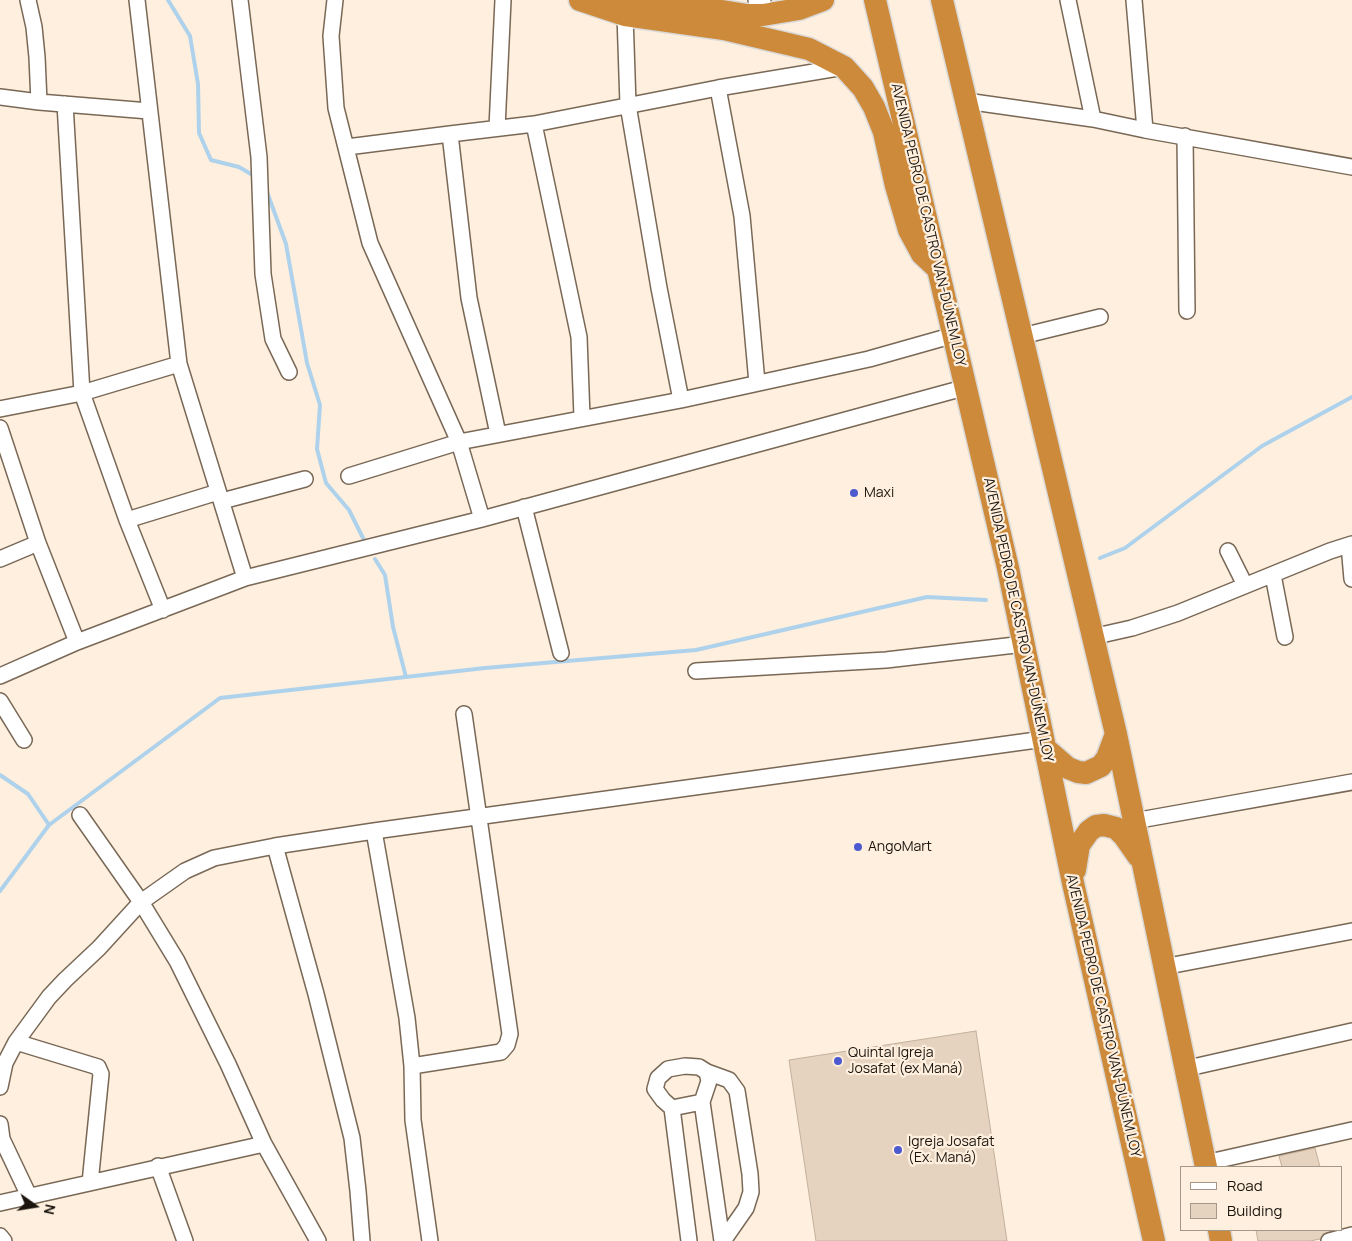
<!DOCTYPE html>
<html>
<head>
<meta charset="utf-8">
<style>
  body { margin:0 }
  #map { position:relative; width:1352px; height:1241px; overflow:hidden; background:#feefde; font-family:Manrope,sans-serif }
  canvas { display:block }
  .legend { position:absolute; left:1180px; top:1166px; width:162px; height:65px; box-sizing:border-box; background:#feefde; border:1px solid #a3978a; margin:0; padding:6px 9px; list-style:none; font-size:15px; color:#1a140d }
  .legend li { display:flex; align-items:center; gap:10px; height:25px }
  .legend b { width:25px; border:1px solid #a3978a }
  .north { position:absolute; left:10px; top:1181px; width:50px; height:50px; -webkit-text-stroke:4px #feefde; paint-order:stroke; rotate:103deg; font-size:14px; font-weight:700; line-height:20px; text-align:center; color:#1a140d }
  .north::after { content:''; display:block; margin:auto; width:18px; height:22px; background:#1a140d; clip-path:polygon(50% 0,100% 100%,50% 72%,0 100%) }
</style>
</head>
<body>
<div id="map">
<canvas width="1352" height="1241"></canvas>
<ul class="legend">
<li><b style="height:6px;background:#fff"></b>Road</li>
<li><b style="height:14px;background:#e6d3bf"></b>Building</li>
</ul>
<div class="north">N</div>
</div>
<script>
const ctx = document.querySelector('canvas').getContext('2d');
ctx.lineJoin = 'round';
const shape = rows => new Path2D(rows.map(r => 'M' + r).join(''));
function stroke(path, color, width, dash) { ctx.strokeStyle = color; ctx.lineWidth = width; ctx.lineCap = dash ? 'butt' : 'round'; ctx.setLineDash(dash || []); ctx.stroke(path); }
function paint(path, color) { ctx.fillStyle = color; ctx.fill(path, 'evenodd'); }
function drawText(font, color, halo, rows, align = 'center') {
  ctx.font = font + ' Manrope,sans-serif'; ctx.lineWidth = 4.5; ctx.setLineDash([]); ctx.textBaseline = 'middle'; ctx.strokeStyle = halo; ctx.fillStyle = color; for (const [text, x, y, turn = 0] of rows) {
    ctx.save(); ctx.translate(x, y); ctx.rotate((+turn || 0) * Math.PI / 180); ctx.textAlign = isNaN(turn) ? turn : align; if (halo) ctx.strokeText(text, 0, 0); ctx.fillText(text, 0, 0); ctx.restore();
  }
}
stroke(shape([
  [168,0,190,36,198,84,199,133,211,160,239,167,256,177],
  [267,192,286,244,307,363,320,405,317,449,326,483,349,510,365,542],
  [1100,558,1125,548,1262,446,1352,397],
  [375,559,385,575,393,627,406,677],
  [0,775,28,794,49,825],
  [0,891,49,825,220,698,485,668,696,650,927,597,986,600]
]), '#aed2eb', 4);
const building = shape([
  [976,1031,1007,1241,816,1241,789,1060,976,1031],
  [1315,1148,1320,1167,1282,1167,1279,1156,1315,1148],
  [1256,1230,1335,1230,1323,1234,1320,1239,1310,1241,1258,1241,1256,1230]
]);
paint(building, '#e6d3bf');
stroke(building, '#c3b09d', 1);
const minor = shape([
  [28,0,34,27,37,57,39,102],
  [137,0,179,364,245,578],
  [240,0,259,157,263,274,273,339,289,372],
  [335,0,331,36,336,108,370,243,459,442,482,519],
  [756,0,763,0],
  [1068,0,1093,119],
  [1134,0,1145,130],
  [625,15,628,105,659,288,681,400],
  [718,88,742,216,757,383],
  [0,97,39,102,149,111],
  [966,101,1093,119,1145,130,1352,167],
  [65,104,82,393,127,520,163,610],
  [534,124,579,337,582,417],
  [497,128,503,0],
  [1185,136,1187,311],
  [347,147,450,134],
  [1022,336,1100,317],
  [0,409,82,393,179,364],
  [0,428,38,543,77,642],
  [498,434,469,298,450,134,534,124,718,88,844,67],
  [349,476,459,442,681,400,869,359,954,335],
  [222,501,305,479],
  [524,507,561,653],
  [127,520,218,492],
  [1349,545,1352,579],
  [1228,551,1245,585],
  [0,559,38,543],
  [1273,575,1285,637],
  [1092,637,1132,628,1178,613,1330,551,1352,544],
  [696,671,886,660,1024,644],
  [0,676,77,642,245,578,482,519,967,387],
  [0,701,24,740],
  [80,815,141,902,177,961,228,1064,264,1144,318,1241],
  [1134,821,1352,782],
  [374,831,407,1018,412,1066,413,1120,430,1241],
  [275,846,316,994,352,1138,358,1191,362,1241],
  [1163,967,1352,931],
  [16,1042,98,1067,101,1074,90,1183],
  [412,1066,501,1052,507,1045,510,1034,464,714],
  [1184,1069,1352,1031],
  [707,1072,729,1080,737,1091,750,1174,751,1192,746,1208,723,1241],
  [0,1087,5,1063,16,1042,49,997,65,980,99,948,141,902,185,871,214,858,275,846,374,831,1044,739],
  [672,1108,702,1102],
  [0,1124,2,1139,29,1196],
  [1205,1163,1352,1130],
  [158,1166,185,1241],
  [0,1203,264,1144],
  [0,1236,4,1241],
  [689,1241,672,1108,663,1100,655,1089,658,1078,668,1069,685,1066,699,1067,707,1072,709,1081,702,1102,722,1241],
  [1329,1241,1352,1235]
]);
const highway = shape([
  [580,0,625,15,724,29,809,49,844,67,863,88,874,107,884,132,896,186,909,230,922,254,938,269],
  [624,0,677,4,747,15,763,15,799,9,823,0],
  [875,0,1008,568,1073,883,1154,1241],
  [942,0,1116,734,1206,1167],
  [1046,749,1068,768,1078,772,1086,773,1101,766,1107,758,1116,734],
  [1075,870,1079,845,1089,831,1096,826,1104,825,1116,828,1124,836,1138,856],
  [1219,1230,1221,1241]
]);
stroke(minor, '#796856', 18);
stroke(highway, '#dad9d8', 25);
stroke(minor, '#fff', 15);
stroke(highway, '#cd8a3a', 22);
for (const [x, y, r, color] of [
  [854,493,5,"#4b5acf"],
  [858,847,5,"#4b5acf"],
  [838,1061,5,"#4b5acf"],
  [898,1150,5,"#4b5acf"]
]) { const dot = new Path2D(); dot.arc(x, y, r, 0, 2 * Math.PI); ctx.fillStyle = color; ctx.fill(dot); stroke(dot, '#feefde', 2); }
drawText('14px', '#1a140d', '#feefde', [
  ["AVENIDA PEDRO DE CASTRO VAN-DÚNEM LOY",928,225,77],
  ["AVENIDA PEDRO DE CASTRO VAN-DÚNEM LOY",1018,620,78],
  ["AVENIDA PEDRO DE CASTRO VAN-DÚNEM LOY",1103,1016,77]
]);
drawText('14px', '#1a140d', '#feefde', [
  ["Maxi",864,493],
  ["AngoMart",868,847],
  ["Quintal Igreja",848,1053],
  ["Josafat (ex Maná)",848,1069],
  ["Igreja Josafat",908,1142],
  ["(Ex. Maná)",908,1158]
], 'left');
</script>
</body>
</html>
